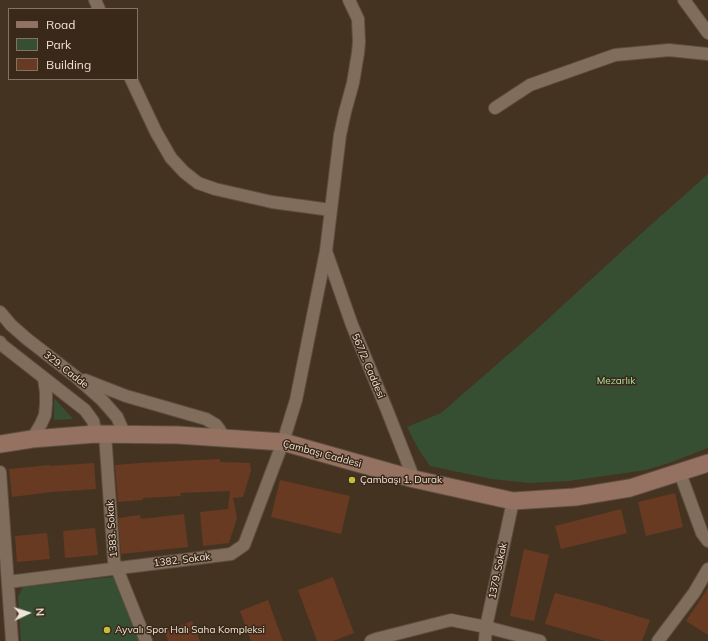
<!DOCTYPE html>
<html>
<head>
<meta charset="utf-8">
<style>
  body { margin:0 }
  #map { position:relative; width:708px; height:641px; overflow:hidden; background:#453322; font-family:Mulish,sans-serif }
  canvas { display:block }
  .legend { position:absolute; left:8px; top:8px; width:130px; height:72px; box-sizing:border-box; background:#3a2918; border:1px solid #827465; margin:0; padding:5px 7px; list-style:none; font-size:12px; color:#efe4d9 }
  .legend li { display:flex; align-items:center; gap:8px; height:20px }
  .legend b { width:20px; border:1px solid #827465 }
  .north { position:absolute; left:8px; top:593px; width:40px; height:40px; -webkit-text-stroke:3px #3a2918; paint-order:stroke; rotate:86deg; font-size:11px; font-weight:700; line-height:16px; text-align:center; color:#efe4d9 }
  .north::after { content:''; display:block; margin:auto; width:14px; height:18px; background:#efe4d9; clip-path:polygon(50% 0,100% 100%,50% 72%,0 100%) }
</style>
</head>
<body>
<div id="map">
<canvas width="708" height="641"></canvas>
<ul class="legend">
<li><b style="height:5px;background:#957162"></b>Road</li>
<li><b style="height:11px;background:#364f33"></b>Park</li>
<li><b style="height:11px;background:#683a21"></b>Building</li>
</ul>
<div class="north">N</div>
</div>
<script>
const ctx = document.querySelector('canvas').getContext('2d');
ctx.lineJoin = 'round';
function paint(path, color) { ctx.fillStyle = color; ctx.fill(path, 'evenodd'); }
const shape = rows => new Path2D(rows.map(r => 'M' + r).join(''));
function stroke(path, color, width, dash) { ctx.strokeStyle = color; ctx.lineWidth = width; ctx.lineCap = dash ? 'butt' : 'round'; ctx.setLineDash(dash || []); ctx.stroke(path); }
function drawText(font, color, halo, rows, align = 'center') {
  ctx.font = font + ' Mulish,sans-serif'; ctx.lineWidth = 3; ctx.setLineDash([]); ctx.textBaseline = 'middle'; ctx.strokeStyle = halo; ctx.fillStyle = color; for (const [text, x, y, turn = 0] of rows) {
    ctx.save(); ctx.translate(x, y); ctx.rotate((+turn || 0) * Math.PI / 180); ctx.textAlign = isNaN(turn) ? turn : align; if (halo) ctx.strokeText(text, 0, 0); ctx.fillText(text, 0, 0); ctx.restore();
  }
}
paint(shape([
  [708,174,708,448,669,463,646,470,569,481,530,483,492,479,430,466,419,450,407,427,441,413,525,340,633,241],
  [54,398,73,419,54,420],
  [113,577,139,641,21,641,18,597,23,587]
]), '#364f33');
paint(shape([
  [220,459,220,462,250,463,251,471,243,497,233,498,237,518,229,543,203,546,200,512,228,509,230,491,180,493,181,496,143,498,143,500,118,502,115,465,140,463],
  [94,463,96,489,52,492,12,497,9,469,50,465,50,466],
  [280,480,350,496,341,534,271,517],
  [675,493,683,527,646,536,638,502],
  [621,509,627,533,561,549,555,526],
  [184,514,188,547,121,554,118,518,140,515,141,519],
  [95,528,98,555,65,558,63,531],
  [47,533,50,559,17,562,15,536],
  [524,549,549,555,534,621,510,616],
  [333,577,354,633,333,641,317,641,298,590],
  [708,588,708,635,686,621],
  [555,593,597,604,650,620,642,641,605,641,545,624],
  [268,600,283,641,251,641,240,611],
  [192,621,200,641,168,641,165,632]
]), '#683a21');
const street = shape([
  [95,0,99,9],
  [684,0,708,33],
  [131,79,156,132,171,158,184,172,198,183,215,189,272,202,331,210],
  [495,108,530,85,615,55,669,50,708,54],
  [326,251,352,325,387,410,414,479],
  [0,312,11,325,27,339,76,377,102,400,117,417,121,426,124,434],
  [0,342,2,345,85,410,93,421,95,429,95,434],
  [85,380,126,396,206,419,216,425,219,429,224,438],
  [105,434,114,561,146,641],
  [32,439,41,424,45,415,46,404,46,393,44,378],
  [0,472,12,641],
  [680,473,702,533,708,541],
  [8,582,231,554,244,545,283,442,296,400,326,251,340,135,345,112,353,83,358,53,359,42,358,19,349,0],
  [371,641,376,639,451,620,486,627,540,641],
  [485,641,486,627,513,501],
  [658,641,694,593,708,569]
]);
const secondary = shape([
  [0,444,32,439,95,434,178,435,283,442,414,479,513,501,575,497,630,488,708,463]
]);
stroke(street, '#5e4f40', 14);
stroke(secondary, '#5e4f40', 19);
stroke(street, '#816d5b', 12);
stroke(secondary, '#957162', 17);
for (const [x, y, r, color] of [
  [352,480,4,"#c1be40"],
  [107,630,4,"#c1be40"]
]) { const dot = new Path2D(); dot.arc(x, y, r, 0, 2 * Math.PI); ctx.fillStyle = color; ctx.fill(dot); stroke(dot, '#3a2918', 1.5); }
drawText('10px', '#efe4d9', '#3a2918', [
  ["567/2. Caddesi",368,366,67],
  ["329. Cadde",66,370,38],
  ["Çambaşı Caddesi",322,454,15],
  ["1383. Sokak",112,529,-94],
  ["1382. Sokak",182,560,-7],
  ["1379. Sokak",498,571,-78]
]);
drawText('10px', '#abe5a5', '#3a2918', [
  ["Mezarlık",616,381]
]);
drawText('10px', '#efe4d9', '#3a2918', [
  ["Çambaşı 1. Durak",360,480],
  ["Ayvalı Spor Halı Saha Kompleksi",115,630]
], 'left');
</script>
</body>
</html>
